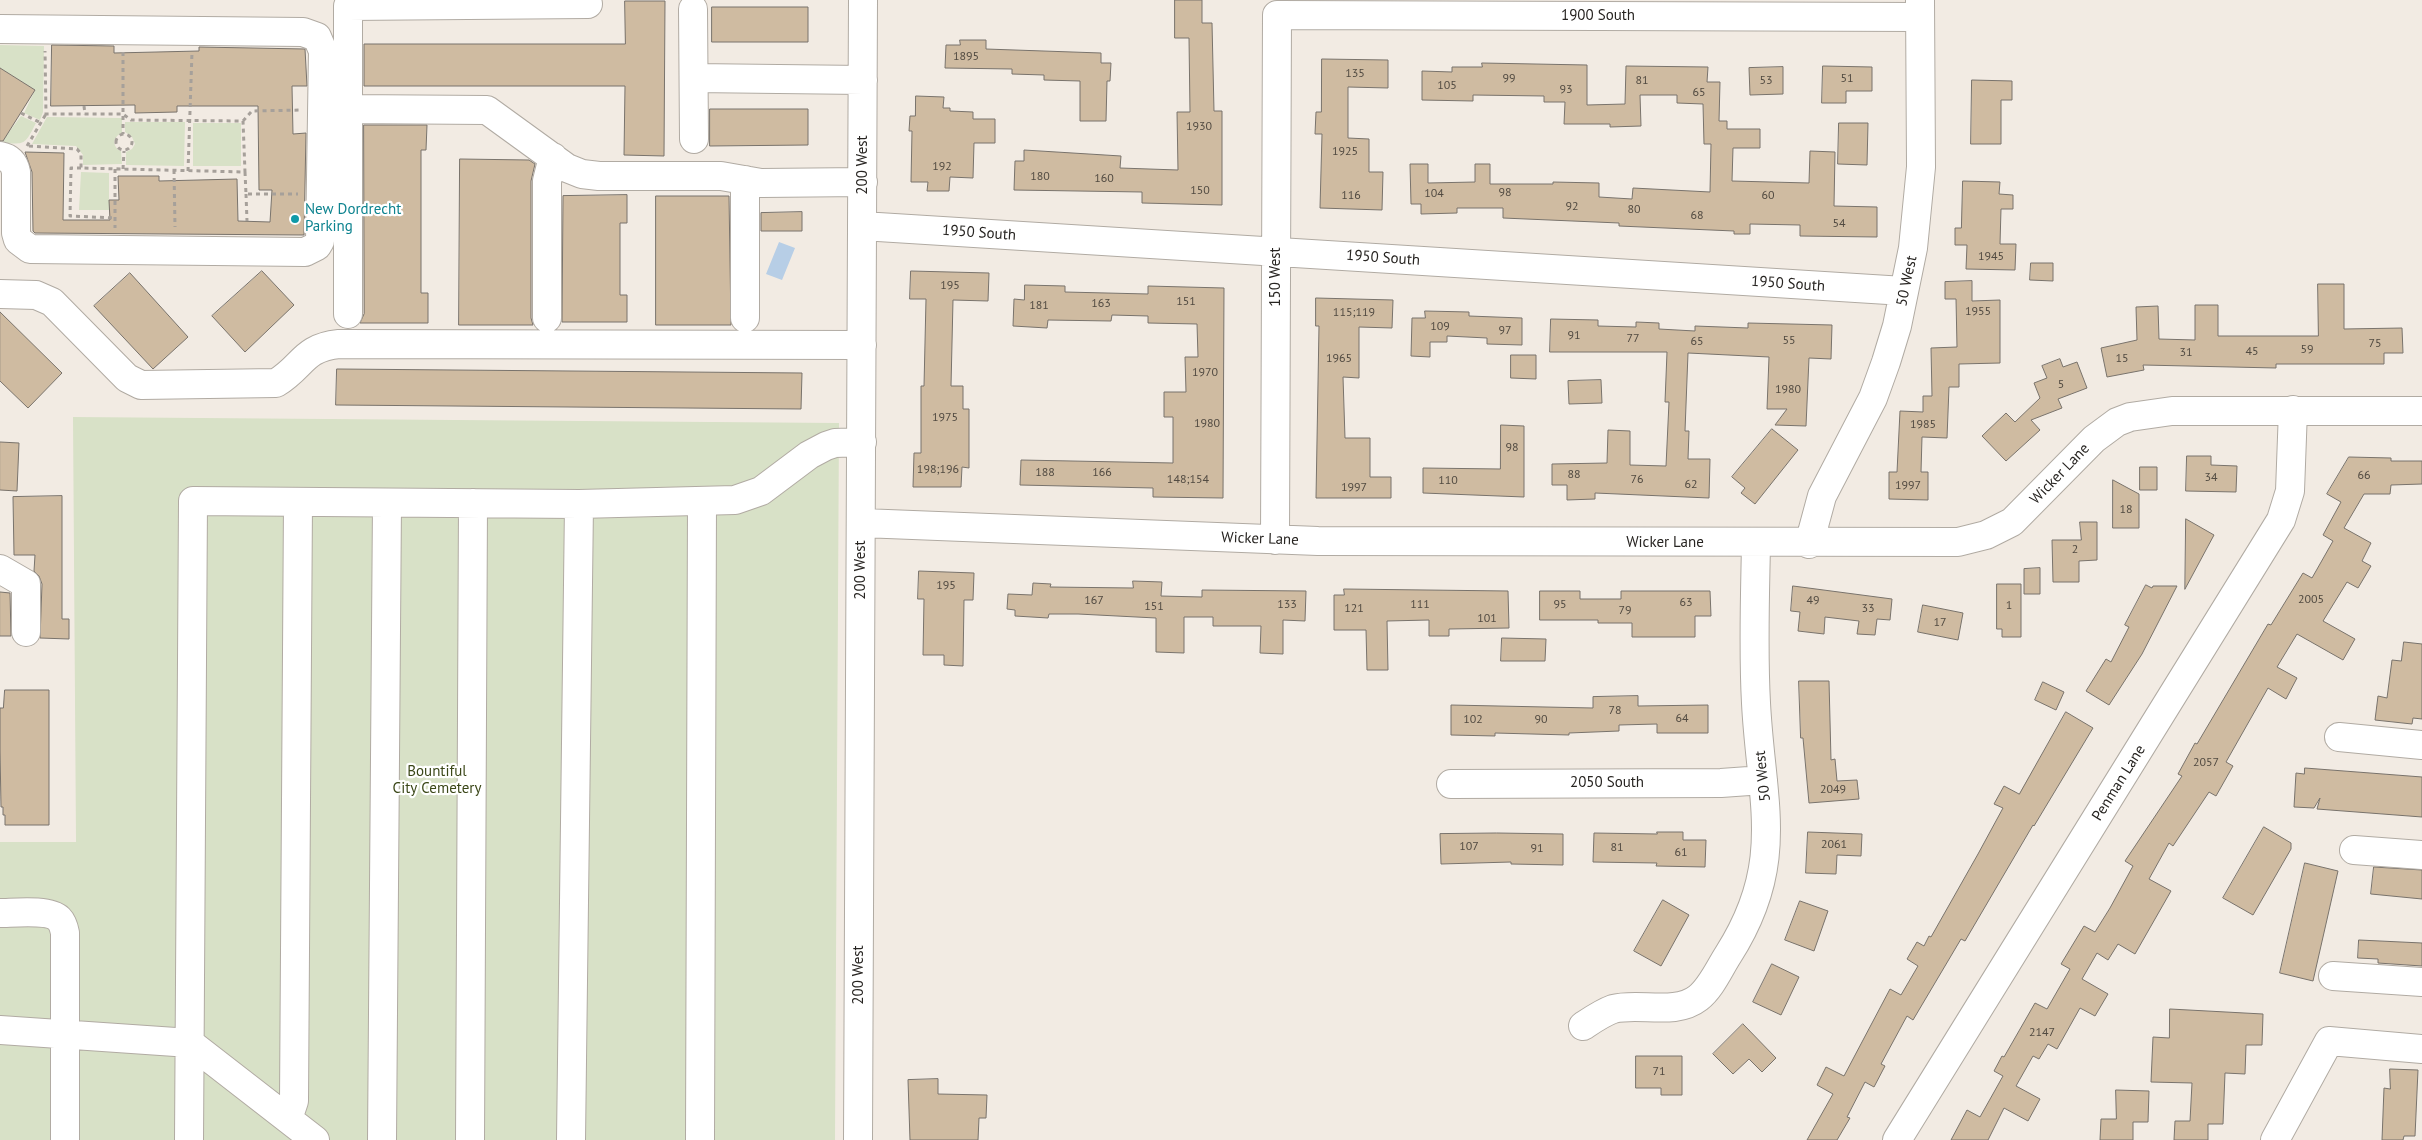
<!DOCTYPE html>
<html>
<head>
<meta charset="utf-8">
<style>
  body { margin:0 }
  canvas { display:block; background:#f2ebe3 }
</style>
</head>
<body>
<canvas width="2422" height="1140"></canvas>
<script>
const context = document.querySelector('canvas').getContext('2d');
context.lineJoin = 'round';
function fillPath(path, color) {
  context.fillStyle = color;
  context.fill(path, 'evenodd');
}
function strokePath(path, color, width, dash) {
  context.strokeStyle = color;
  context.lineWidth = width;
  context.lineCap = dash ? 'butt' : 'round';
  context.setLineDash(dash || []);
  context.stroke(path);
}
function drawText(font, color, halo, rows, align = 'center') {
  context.font = font + ' "PT Sans",sans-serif';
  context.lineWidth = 4.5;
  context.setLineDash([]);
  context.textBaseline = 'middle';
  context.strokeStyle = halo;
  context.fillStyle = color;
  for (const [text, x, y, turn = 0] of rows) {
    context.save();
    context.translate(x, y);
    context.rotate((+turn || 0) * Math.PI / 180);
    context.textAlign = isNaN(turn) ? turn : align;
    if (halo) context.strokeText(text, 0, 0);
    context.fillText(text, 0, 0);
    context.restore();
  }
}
const green = new Path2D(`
  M0 45 44 46 43 112 40 120 24 113 35 90 0 68Z
  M21 116 36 123C24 146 26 144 0 143V138L3 140Z
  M47 117 122 118V133C112 137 112 147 121 151L122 164 83 165V155L76 146 32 144Z
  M125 122H185L184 166 126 165V152L132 149 135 144 132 137 125 132Z
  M193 123H241V166H193Z
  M81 172 109 173V210H79Z
  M73 417 839 423 835 1140H0V842H76Z`);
const water = new Path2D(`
  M779 242 795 248 782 280 766 274Z`);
const building = new Path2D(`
  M1175 0H1202V23H1212L1214 111H1222V205L1142 203V192L1014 190 1015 161H1024V150L1121 156 1120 168 1178 170 1177 112H1190L1189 38H1175Z
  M625 1H665L664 156 624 155 625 86H364V44H625Z
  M712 7H808V42H712Z
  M960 40H986V49L1101 53V63H1111L1110 81H1107L1106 121H1080V81L1044 80V75L1012 74V69L945 68 946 45H960Z
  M52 45 114 46V53L199 51V47L305 49 307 86H292L293 134 306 133 304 235 35 233 33 231 32 172 25 152 64 153 63 220H110L109 200H119L118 176H159V181L237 179 238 221 270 222 272 190H259L258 106H177V112L135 113V105L51 106Z
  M1322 59 1388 60V88L1348 87V138L1369 139V172H1383L1382 210 1320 208 1322 134H1315L1316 112H1321Z
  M1482 63 1587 65V105L1625 104 1626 66 1708 67 1707 82H1720L1719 121H1727V129H1760V148H1733L1732 181 1809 183 1810 151 1835 152 1834 206 1877 207V237L1800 236V225L1750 224V234H1734V231L1619 226V223L1503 218V208H1457V213L1421 214V204H1411L1410 164H1428V183L1475 182V164H1490V184H1553V182L1599 183V197L1632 199 1633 188 1710 192 1711 144H1704L1703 104 1677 103V95H1640L1641 126 1610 127V124H1564L1565 102H1544V96L1473 95V101L1422 100V71L1452 72V67H1482Z
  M1823 66 1872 67V91H1846V103H1822Z
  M1783 67V94L1750 95 1749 68Z
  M0 68 35 90 3 141H0Z
  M1972 80 2012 81V100H2001V144H1971Z
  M916 96 944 97 943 108H950V111L973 112V119H995V143H974L973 178 950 177 949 191H927L928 182H911L912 131H909L910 116H915Z
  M710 109H808V145L710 146Z
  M1839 123H1868L1867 165 1838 164Z
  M364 125H427L426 150H421V293H428V323H360L364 314Z
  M460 159 529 160 535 164 531 181V318L533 325H459Z
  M1963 181 2000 182 1999 194 2013 195V209H2001L2000 244H2016L2015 270 1966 269 1967 245H1955V228H1961Z
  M627 195V223H620V295H627V322H562L563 196Z
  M656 196H729L731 325H656Z
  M802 212V231H761V213Z
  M2031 263H2053V281L2030 280Z
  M262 271 294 305 245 352 212 316Z
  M911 271 989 273 988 301 953 300 951 386H963V409H969V468L962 467 961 487H913L914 453H921V386H924L926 299H910Z
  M130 273 188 337 153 369 94 306Z
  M1972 281V301L2000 300V363L1959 364V387H1949L1947 438 1922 437 1921 472H1928V500L1889 499V472H1897L1900 411 1923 412V396H1932L1931 348 1957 347 1956 299H1945V282Z
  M2318 284H2344V329L2402 328 2403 353H2384V364H2276V368L2143 365 2144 370 2107 377 2101 348 2137 340 2136 307 2158 306 2159 339 2195 340V305H2218V336H2318Z
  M1025 285 1065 286V292L1148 294V286L1224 288 1223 498 1153 497V488L1020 485 1021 460 1173 463V417H1164V392H1186L1185 357H1198L1197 324 1148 323V316L1112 315 1111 321 1048 320 1047 328 1013 326 1014 299 1024 300Z
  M1316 298 1393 300 1392 328 1359 327V378L1343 377 1345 438H1370V477H1391V498H1316L1319 326H1316Z
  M1425 311 1469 312V316L1522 318V345L1487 344V338L1447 336V342H1430V357L1411 356 1412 318H1425Z
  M0 312 62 373 28 408 0 381Z
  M1551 319 1598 320V326L1636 327V322L1659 323V329L1695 331V326L1748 328V323L1832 325 1831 359 1809 358 1806 426 1775 425 1787 409H1767L1769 357 1688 353 1685 431H1689L1688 459H1710L1709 498 1595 493V499L1567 500V485H1552V464L1607 463 1608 430 1630 431V465L1666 466 1669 402H1665L1667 352H1550Z
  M1511 355H1536V379L1511 378Z
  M2060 359 2063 367 2077 362 2087 388 2058 399 2062 408 2031 420 2040 430 2006 461 1982 436 2006 413 2015 422 2040 398 2034 383 2047 378 2042 366Z
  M337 369 802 373 801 409 336 405Z
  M1601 380 1602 403 1569 404 1568 381Z
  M1501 425 1524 426V497L1423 493V468L1500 469Z
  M1772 429 1798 450 1755 504 1741 493 1745 488 1732 477Z
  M0 442 19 443 17 491 0 490Z
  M2187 456H2211V465L2237 466 2236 492 2186 491Z
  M2349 457 2391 458V461H2422V484L2391 485 2390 494H2364L2344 528 2371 543 2362 561 2371 566 2358 588 2347 582 2323 621 2355 639 2343 660 2297 634 2277 667 2297 678 2286 699 2268 688 2226 762 2233 766 2216 796 2209 792 2173 846 2169 843 2149 879 2171 891 2135 954 2118 944 2108 960 2097 953 2082 979 2108 994 2095 1016 2080 1008 2057 1049 2048 1044 2039 1059 2033 1056 2016 1086 2040 1099 2028 1121 2004 1108 1988 1140H1951L1967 1110 1980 1117 2003 1076 1994 1071 2002 1056 2004 1057 2035 1003 2047 1009 2070 969 2061 964 2084 926 2095 932 2110 908 2133 866 2125 861 2182 776 2178 774 2195 743 2197 744 2268 624 2271 625 2303 573 2312 578 2333 541 2323 535 2341 502 2327 494Z
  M2140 467H2157V490H2140Z
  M2113 480 2139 494V528H2113Z
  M62 496V619H69V639L40 638 42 584 39 576 34 571 35 555H14L13 497Z
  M2186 519 2214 535 2185 589Z
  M2080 522H2097V560L2079 561V582H2053L2052 540H2081Z
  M2040 568V594H2024V569Z
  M919 571 974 573 973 600H964L963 666 944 665V655H923L924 599H918Z
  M1133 581 1162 582 1161 596 1202 597V590L1306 591 1305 621 1283 620V654L1260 653 1261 626H1213V617H1184V653L1156 652V618L1078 614H1049L1048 618 1015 616V610L1007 609 1008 594 1032 595 1033 583 1051 584 1050 587 1133 588Z
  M1997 584H2021V637H2002V629H1997Z
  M2146 585 2152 588 2153 586H2177L2142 654 2109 705 2086 691 2106 659 2111 662 2129 627 2125 625Z
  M1793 586 1892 599 1890 620 1877 619 1875 635 1857 634 1859 621 1825 617 1824 634 1798 631 1800 612 1791 611Z
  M1344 589 1508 591 1509 628 1449 629V636H1429V620L1387 621 1388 670H1367L1366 630H1334V595H1344Z
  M1540 591H1580V599H1621V591H1710L1711 616H1695V637H1632V623H1598V620H1540Z
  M0 592 10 593 11 636H0Z
  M1923 605 1963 613 1958 640 1918 632Z
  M1502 638 1546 639 1545 661H1501Z
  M2404 642 2422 644V719L2413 718 2412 724 2375 720 2378 696 2387 698 2392 660 2401 661Z
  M1799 681H1829L1831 760 1835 759 1837 781 1857 780 1859 799 1809 803 1803 738H1801Z
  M2043 682 2064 692 2056 710 2035 700Z
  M5 690H49V825H5V815H3V807H1L0 750V708H3Z
  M1638 696V706L1708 705V733H1657V724L1619 725V731L1569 733V735L1495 733V736L1451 735V705L1593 708V697Z
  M2066 712 2093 728 2034 826 2033 825 1965 941 1961 939 1913 1020 1907 1016 1881 1064 1885 1066 1874 1087 1865 1082 1847 1117 1850 1118 1837 1140H1807L1833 1094 1817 1085 1826 1067 1844 1076 1890 989 1901 995 1918 966 1907 959 1917 942 1924 946 1929 936 1931 937 1978 854 2003 808 1994 804 2004 786 2019 794Z
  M2305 768 2422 777V817L2317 809 2320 798 2314 808 2294 807 2296 773 2304 774Z
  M2264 827 2291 843V849L2253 915 2223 898Z
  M1657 832H1683V840H1706L1705 867 1656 866 1657 863 1593 862 1594 833 1657 834Z
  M1808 832 1862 834 1861 856 1837 855 1836 874 1806 873Z
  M1497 833 1563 834V865L1511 864V862L1441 864 1440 834Z
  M2305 863 2338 871 2313 981 2280 973Z
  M2374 867 2422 870V899L2371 894Z
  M1663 900 1689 915 1661 966 1634 951Z
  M1800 901 1828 911 1814 951 1785 940Z
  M2359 940 2422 943V966L2378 963V959L2358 958Z
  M1772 964 1799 977 1781 1015 1753 1002Z
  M2170 1009 2263 1014 2262 1045H2246L2245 1074 2225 1073 2223 1124H2208V1140H2174L2175 1121H2190L2192 1083 2151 1082 2153 1037 2169 1038Z
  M1743 1024 1776 1058 1762 1072 1749 1059 1733 1074 1713 1054Z
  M1636 1056H1682V1095H1661V1088H1636Z
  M2390 1069 2418 1070 2415 1136H2404L2403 1140H2382L2384 1088 2390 1089Z
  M938 1079V1094L987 1095 986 1118H979L978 1140H910L908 1080Z
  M2116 1090 2149 1091 2148 1122H2133V1140H2100L2101 1119H2116Z`);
const path = new Path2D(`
  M123 52V134
  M84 106 85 114
  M21 113 41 123
  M243 121 252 111 301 110
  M116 142a8 8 0 1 1 16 0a8 8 0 1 1-16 0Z
  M27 146 46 114
  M29 146 77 149 81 154V168L245 172 243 121 131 120 123 114H46L45 51
  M81 168H71L70 216 115 218
  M115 169V228
  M123 169 124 151
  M174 170 175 227
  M188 171 192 52
  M245 172 246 194H298
  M246 194 247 221`);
const minor = new Path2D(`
  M693 9 694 139
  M0 29 303 32 317 37 323 51 320 241 317 246 305 252 30 249 18 240 16 233V172C14 162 10 158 0 156
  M694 78 863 80
  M348 109 487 110 567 168 582 174 599 176H721L761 183 863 182
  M745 180V318
  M862 226 1904 291
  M0 294 36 295 52 302 127 378 141 385 276 383C304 366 302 348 339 344L862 345
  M348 314V6L588 4
  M547 318V181L553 157
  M862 523 1318 541 1958 542 1986 535 2012 522 2094 439 2117 422 2130 417 2172 411H2422
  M1275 540 1277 15 1920 17
  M1809 544 1822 496 1873 398 1886 362 1897 326 1913 248 1921 167 1920 0
  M0 569 26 584V632
  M2339 737 2422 745
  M1451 784 1721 783 1763 780
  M2354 850 2422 855
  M0 913C13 913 49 909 59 919 63 923 64 928 65 933V1140
  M2333 976 2422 982
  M1583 1026C1592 1020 1602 1013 1613 1009 1639 1002 1675 1016 1698 998 1711 988 1719 969 1728 955 1787 863 1761 802 1756 703 1753 650 1755 597 1756 544
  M0 1030 190 1043 315 1140
  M288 1119 294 1101 298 502
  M189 1140 193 501 579 504 735 500 761 491 809 455 826 446 835 443 862 442
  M382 1140 387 503
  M470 1140 473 503
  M571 1140 579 504
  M700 1140 702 502
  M858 1140 863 0
  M1897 1140 2281 520 2290 491 2293 410
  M2275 1140 2329 1041 2422 1049`);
const markers = [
  [295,219,5,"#0f9aa8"]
];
const numberNames = [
  ["1895",966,57],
  ["135",1355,74],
  ["99",1509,79],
  ["51",1847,79],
  ["81",1642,81],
  ["53",1766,81],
  ["105",1447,86],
  ["93",1566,90],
  ["65",1699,93],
  ["1930",1199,127],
  ["1925",1345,152],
  ["192",942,167],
  ["180",1040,177],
  ["160",1104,179],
  ["150",1200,191],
  ["98",1505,193],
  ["104",1434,194],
  ["116",1351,196],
  ["60",1768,196],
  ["92",1572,207],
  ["80",1634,210],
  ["68",1697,216],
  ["54",1839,224],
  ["1945",1991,257],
  ["195",950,286],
  ["151",1186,302],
  ["163",1101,304],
  ["181",1039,306],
  ["1955",1978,312],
  ["115;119",1354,313],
  ["109",1440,327],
  ["97",1505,331],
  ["91",1574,336],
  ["77",1633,339],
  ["55",1789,341],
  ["65",1697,342],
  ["75",2375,344],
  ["59",2307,350],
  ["45",2252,352],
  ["31",2186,353],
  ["1965",1339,359],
  ["15",2122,359],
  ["1970",1205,373],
  ["5",2061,385],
  ["1980",1788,390],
  ["1975",945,418],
  ["1980",1207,424],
  ["1985",1923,425],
  ["98",1512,448],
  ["198;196",938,470],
  ["188",1045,473],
  ["166",1102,473],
  ["88",1574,475],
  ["66",2364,476],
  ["34",2211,478],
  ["148;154",1188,480],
  ["76",1637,480],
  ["110",1448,481],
  ["62",1691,485],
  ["1997",1908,486],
  ["1997",1354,488],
  ["18",2126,510],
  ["2",2075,550],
  ["195",946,586],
  ["2005",2311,600],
  ["167",1094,601],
  ["49",1813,601],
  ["63",1686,603],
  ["133",1287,605],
  ["111",1420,605],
  ["95",1560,605],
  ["1",2009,606],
  ["151",1154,607],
  ["121",1354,609],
  ["33",1868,609],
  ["79",1625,611],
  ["101",1487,619],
  ["17",1940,623],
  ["78",1615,711],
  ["64",1682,719],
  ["102",1473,720],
  ["90",1541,720],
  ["2057",2206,763],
  ["2049",1833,790],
  ["2061",1834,845],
  ["107",1469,847],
  ["81",1617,848],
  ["91",1537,849],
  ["61",1681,853],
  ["2147",2042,1033],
  ["71",1659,1072]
];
const streetNames = [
  ["1900 South",1598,16],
  ["200 West",863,165,-90],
  ["1950 South",979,233,4],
  ["1950 South",1383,258,4],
  ["150 West",1276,277,-90],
  ["50 West",1907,281,-78],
  ["1950 South",1788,284,4],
  ["Wicker Lane",2060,474,-46],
  ["Wicker Lane",1260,539,2],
  ["Wicker Lane",1665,543],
  ["200 West",861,570,-90],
  ["50 West",1763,776,-96],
  ["2050 South",1607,783],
  ["Penman Lane",2119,783,-58],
  ["200 West",859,975,-90]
];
const cultureNames = [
  ["New Dordrecht",305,210],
  ["Parking",305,227]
];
const parkNames = [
  ["Bountiful",437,772],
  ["City Cemetery",437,789]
];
fillPath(green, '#d8e1c7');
fillPath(water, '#b7cee6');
fillPath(building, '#cfbba1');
strokePath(building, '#79736c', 1);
strokePath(minor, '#b1aba3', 30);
strokePath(path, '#a6a09a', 3, [4, 4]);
strokePath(minor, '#fff', 28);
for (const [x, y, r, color] of markers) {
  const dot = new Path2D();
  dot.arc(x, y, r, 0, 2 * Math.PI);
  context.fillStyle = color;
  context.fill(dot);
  strokePath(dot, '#fff', 2);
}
drawText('12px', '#514a41', null, numberNames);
drawText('15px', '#272421', '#fff', streetNames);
drawText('15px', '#0d838f', '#fff', cultureNames, 'left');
drawText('15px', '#3b4718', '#fff', parkNames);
</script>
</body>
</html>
